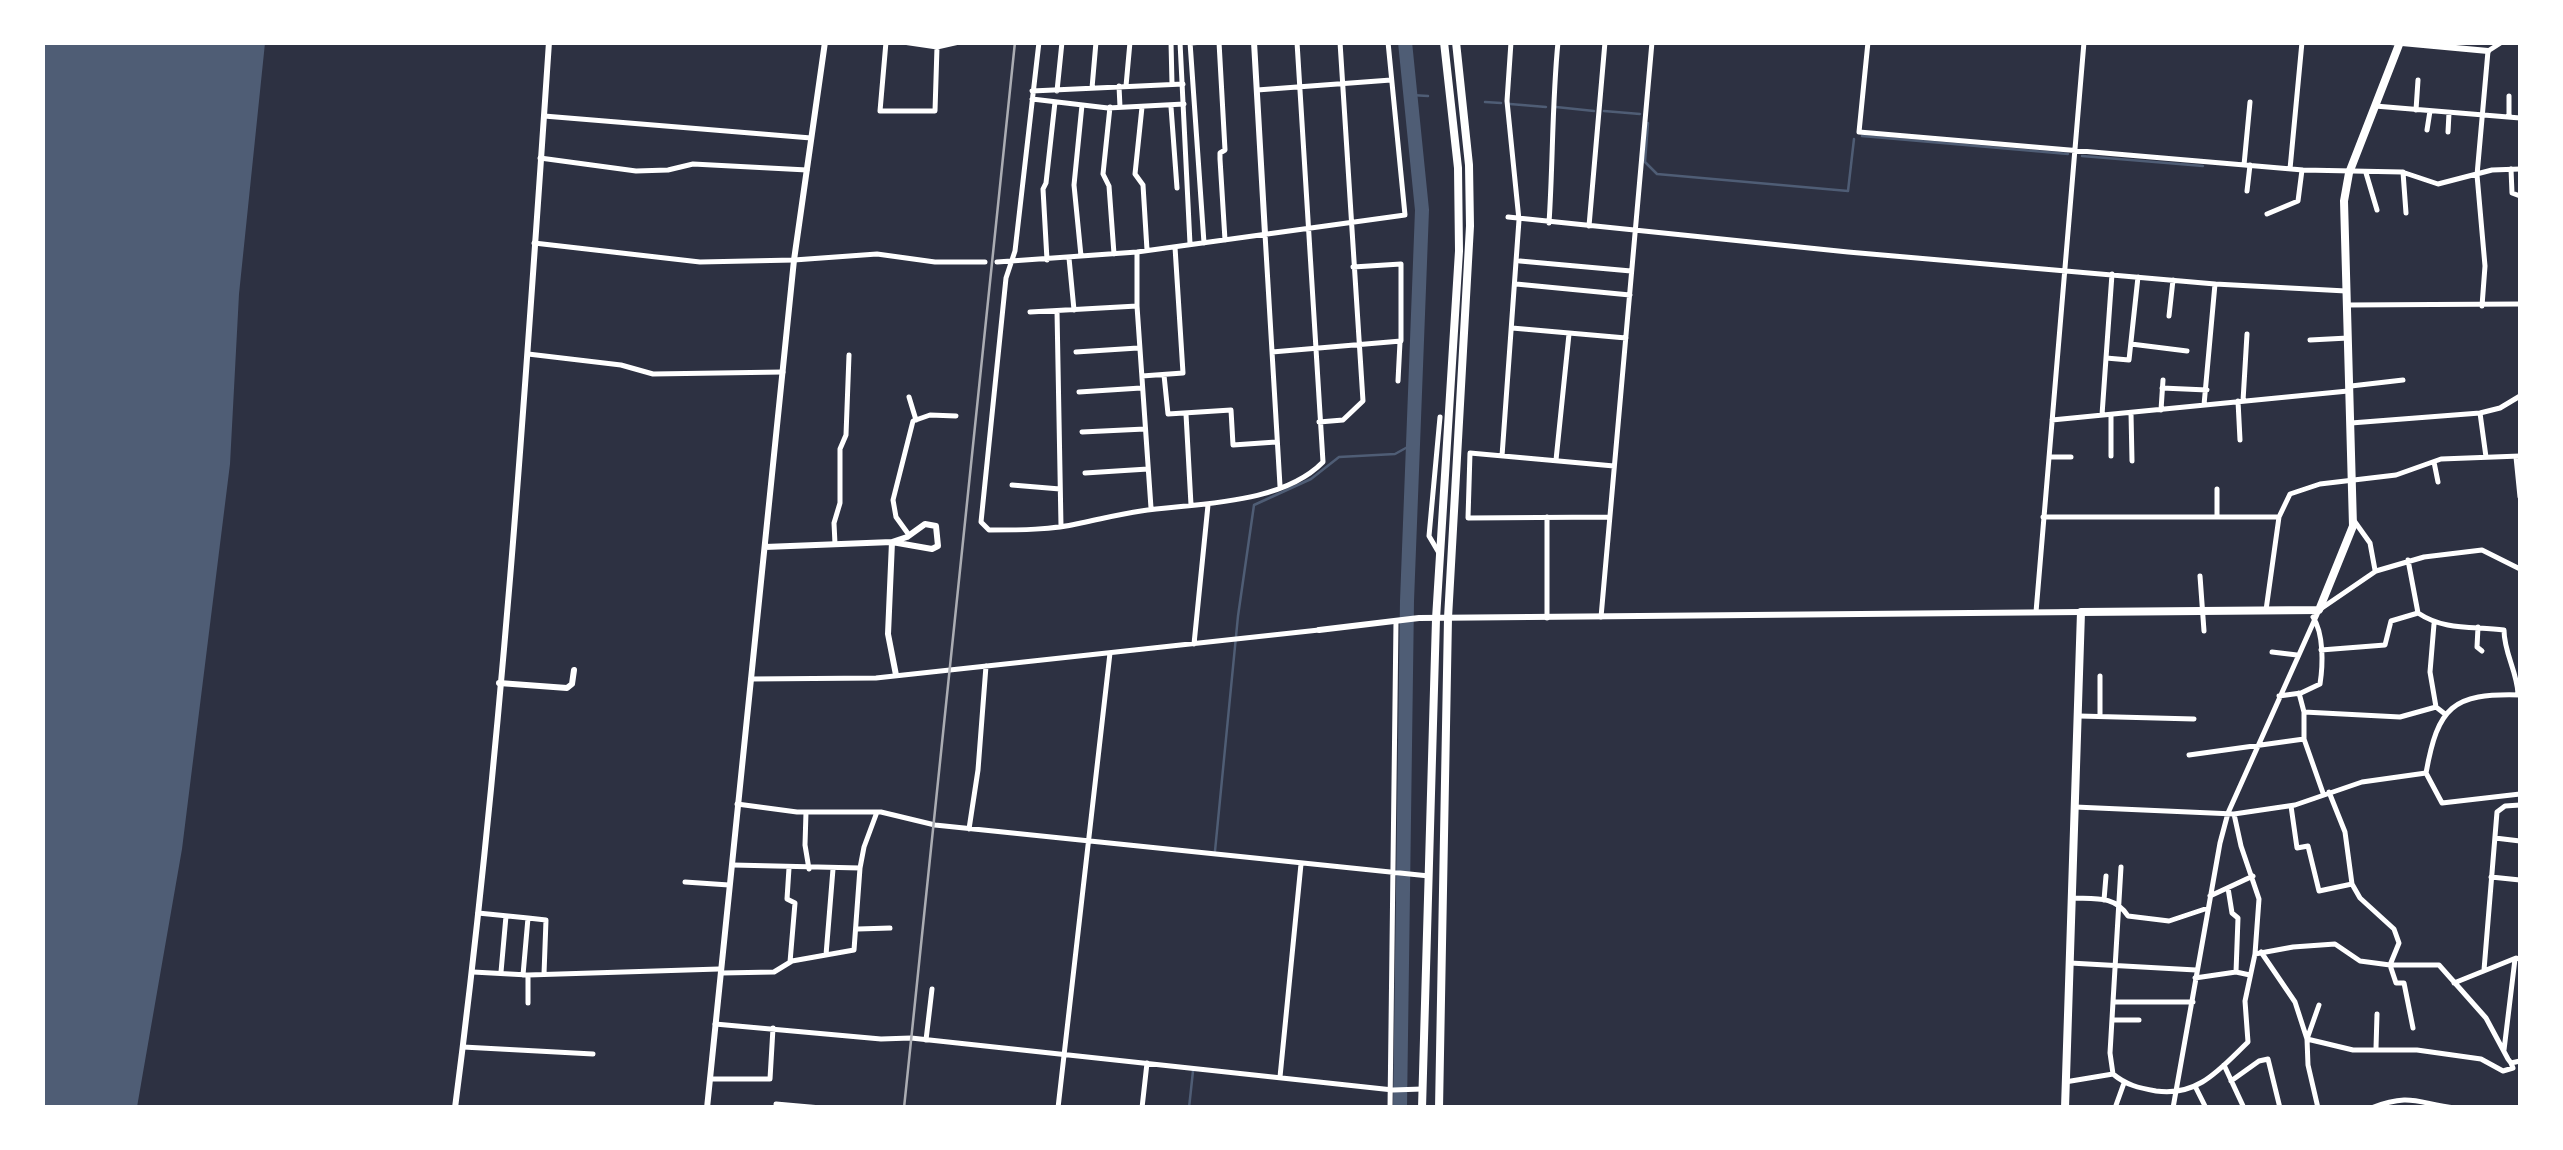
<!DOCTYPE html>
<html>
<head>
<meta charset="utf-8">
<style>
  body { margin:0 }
  #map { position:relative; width:2563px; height:1150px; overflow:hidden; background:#2d3142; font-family:"Archivo Narrow",sans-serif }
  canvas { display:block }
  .frame { position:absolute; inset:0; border:45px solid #fff; pointer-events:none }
</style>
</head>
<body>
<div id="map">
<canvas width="2563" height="1150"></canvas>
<div class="frame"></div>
</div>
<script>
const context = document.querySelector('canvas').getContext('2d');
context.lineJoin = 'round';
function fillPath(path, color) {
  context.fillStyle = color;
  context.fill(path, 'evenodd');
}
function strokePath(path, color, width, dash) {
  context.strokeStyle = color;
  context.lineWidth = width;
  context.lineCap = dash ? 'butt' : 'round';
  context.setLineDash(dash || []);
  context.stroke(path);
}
const water = new Path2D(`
  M42 43H265L239 294 230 464 182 849 137 1107H43Z`);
const stream = new Path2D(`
  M1411 95 1428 96
  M1485 102 1501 103
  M1510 104 1546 107
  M1556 107 1594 111
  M1604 111 1640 114
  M1648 123 1645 162 1657 174 1848 191 1854 139
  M1862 136 2068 154
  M2082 156 2203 166
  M1215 851 1238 616 1254 505 1311 479 1339 457 1395 454 1413 444
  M1189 1108 1193 1071`);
const river = new Path2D(`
  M1400 1108 1407 601 1422 210 1405 42`);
const minor = new Path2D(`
  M886 42 880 111H935L937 47
  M903 42 937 47 959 42
  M1039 42 1015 251 1006 278 981 522 989 530C1019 530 1052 530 1081 523 1101 519 1120 514 1141 511 1196 503 1281 505 1323 462L1297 42
  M1171 42 1172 84
  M1180 42 1190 244
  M1190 42 1204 243
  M1219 42 1225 150 1220 153V159L1225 240
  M1868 42 1859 132 2303 170 2402 172 2438 184 2492 170 2520 169
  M1190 43 1204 42
  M1119 86 1120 107
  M1126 86 1130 42
  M1092 88 1096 42
  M1257 90 1391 80
  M1032 91 1183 84
  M1057 91 1062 42
  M1032 99 1108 108 1184 104
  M2375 106 2520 118
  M1110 107 1103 174 1109 186 1114 254
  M1142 107 1135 174 1143 185 1147 250
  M1171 107 1177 188
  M2416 110 2418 80
  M544 116 811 138
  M2509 117V96
  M2427 130 2430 111
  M2448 132 2449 113
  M540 158 636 171 668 170 693 164 807 170
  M2244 165 2250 102
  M2290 169 2302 42
  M2511 169 2512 193 2520 196
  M2403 172 2406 213
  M2366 173 2377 210
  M2247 191 2250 165
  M2267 214 2298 201 2302 170
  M1508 217 1848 252 2215 284 2346 291
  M1549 223C1553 163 1552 103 1558 42
  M1589 226 1605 42
  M1265 234 1280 486
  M534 243 700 262 794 260 877 254 935 262H985
  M1137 252V306L1151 508
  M1081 256 1074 185 1082 105
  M1069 258 1074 310
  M1047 260 1043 189 1046 183 1055 102
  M1520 261 1631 271
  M997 262 1137 252 1405 215 1388 42
  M2112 274 2106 358 2129 360 2138 277
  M1516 284 1630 295
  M2347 305 2520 304
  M2482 306 2485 266 2477 175 2488 51 2502 42
  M1057 311 1061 526
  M1030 312 1137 306
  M2169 316 2173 280
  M1512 328 1626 338
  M2310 340 2348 338
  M2131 344 2187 351
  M1076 352 1138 348
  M1272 352 1401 341V264L1353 267
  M528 354 621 365 653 374 783 372
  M1164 375 1168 414 1231 410 1233 445 1276 442
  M1142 376 1183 373 1175 247
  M1398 381 1400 342
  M2351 386 2403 380
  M2162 388 2207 390
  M1079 392 1141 388
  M909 397 916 420
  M2238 401 2240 440
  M2243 401 2247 334
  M2204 405 2215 284
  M2161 410 2163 380
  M2131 413 2132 461
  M2480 413 2486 457
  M1186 414 1191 505
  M2102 415 2106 358
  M2111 415V456
  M2052 420 2348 391
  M1319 422 1343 420 1363 401 1340 42
  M2351 423 2480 413 2500 408 2520 396
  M1082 432 1145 429
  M1502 456 1519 220 1507 101 1511 42
  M2049 457H2071
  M2516 457 2520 497
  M1556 460 1569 334
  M2434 462 2438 482
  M1085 473 1148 469
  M1012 485 1060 489
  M2217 489V516
  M1547 517V618
  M1608 517 1468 518 1470 453 1614 466
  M2043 517H2279L2266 610
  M2279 517 2290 494 2320 484 2396 475 2441 459 2520 456
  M2355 522 2370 543 2375 570
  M909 535 896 517 893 500 913 421 930 415 956 416
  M835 544 834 523 840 503V449L846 435 849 355
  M1439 553 1429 536 1440 417
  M2408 560 2418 613C2445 631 2473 626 2504 630 2504 653 2517 671 2518 694
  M2200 576 2204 631
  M2036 612 2084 42
  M1601 617 1652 42
  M2434 624 2430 672 2436 707
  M2478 627 2477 647 2482 651
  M1194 644 1208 505
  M2321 650 2385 645 2391 621 2418 613
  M2272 652 2297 655
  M2100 676V716
  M751 679 876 678 1319 630
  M2299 693 2304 712
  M2279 696 2301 693 2320 684C2323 665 2324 634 2313 617
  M2079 716 2194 719
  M2304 739 2323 793
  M2189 755 2304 739V712L2400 717 2436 707 2445 714
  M2426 773 2442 803 2520 794
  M2329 792 2345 832 2352 884 2360 898 2394 929 2399 943 2390 965 2396 983H2404L2413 1028
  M737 804 797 812H881L935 825 1429 876
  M2291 806 2297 848 2308 846 2319 891 2352 884
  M2075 807 2234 814 2295 805 2362 782 2426 773C2438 707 2452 693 2520 695
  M806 812 805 845 809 869
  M969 829 978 770 986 666
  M2495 838 2520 841
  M733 865 860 868 864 847 877 812
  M2121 867 2113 1002H2193
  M789 868 787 899 795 903 790 962
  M2491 877 2520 880
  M685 882 729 885
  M2228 888 2232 913 2238 918 2236 972 2250 975
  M2210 896 2253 876
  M2072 898C2094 899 2115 895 2128 916L2169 921 2208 908
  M2104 900 2106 876
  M478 913 528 918 523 975
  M528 918 546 920 544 974
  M858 929 890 928
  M2261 952 2295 1002 2307 1039
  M2255 954 2293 947 2335 944 2360 961 2390 965H2439L2486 1018 2508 1059 2511 1063 2520 1061
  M826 955 833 869
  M2070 963 2196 970
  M2484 970 2497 812 2505 806 2520 805
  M473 972 528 975 719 969
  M501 972 506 916
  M722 973 774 972 792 961 854 950 860 868
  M2195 978 2236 972
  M2454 983 2516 958
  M2113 1002 2110 1053 2113 1074
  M528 1003V975
  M2112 1020H2139
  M715 1024 881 1039 911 1038 1393 1090 1422 1089
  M2307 1039 2319 1005
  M926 1040 932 989
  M463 1047 593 1054
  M2376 1048 2377 1014
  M2504 1050 2515 959 2520 958
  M2224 1065 2244 1108
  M1280 1077 1301 864
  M710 1079H770L773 1028
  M2231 1081 2259 1061 2268 1059 2280 1108
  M2065 1082 2113 1074C2126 1085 2139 1088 2156 1091 2198 1097 2220 1069 2248 1042L2245 1001 2255 954 2259 899 2241 846 2234 814
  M2196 1088 2206 1108
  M776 1104 821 1108
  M1058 1108 1110 653
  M1142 1108 1147 1063
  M1390 1108 1396 621
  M2115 1108 2124 1083
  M2173 1108 2220 843 2228 813 2319 610 2376 571 2424 557 2482 550 2520 569
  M2318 1108 2308 1065 2307 1039 2353 1050H2417L2481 1059 2503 1071 2513 1068 2511 1063
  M2371 1108C2411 1093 2416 1103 2455 1108`);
const tertiary = new Path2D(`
  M1254 42 1265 234
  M2391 42 2488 51
  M892 542 888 634 896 675
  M765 547 892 542 932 549 938 546 936 526 925 524 907 537 892 542
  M1319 630 1419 618 2081 612
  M499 683 567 688 572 684 574 670
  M707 1108 794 260 825 42`);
const secondary = new Path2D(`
  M455 1108C501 754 525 398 549 42`);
const primary = new Path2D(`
  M2065 1108 2081 612 2319 610 2353 526 2344 201 2349 173 2400 42`);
const trunk = new Path2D(`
  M1422 1108 1436 619 1459 251 1458 168 1444 42
  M1439 1108 1448 618 1470 226 1469 165 1456 42`);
const rail = new Path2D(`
  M904 1108 1015 42`);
fillPath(water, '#4f5d75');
strokePath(stream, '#4f5d75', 2.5);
strokePath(river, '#4f5d75', 14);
strokePath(minor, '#fff', 5);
strokePath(tertiary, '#fff', 6);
strokePath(secondary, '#fff', 6);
strokePath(primary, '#fff', 8);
strokePath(trunk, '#fff', 8);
strokePath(rail, '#abadb3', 2.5);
</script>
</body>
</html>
